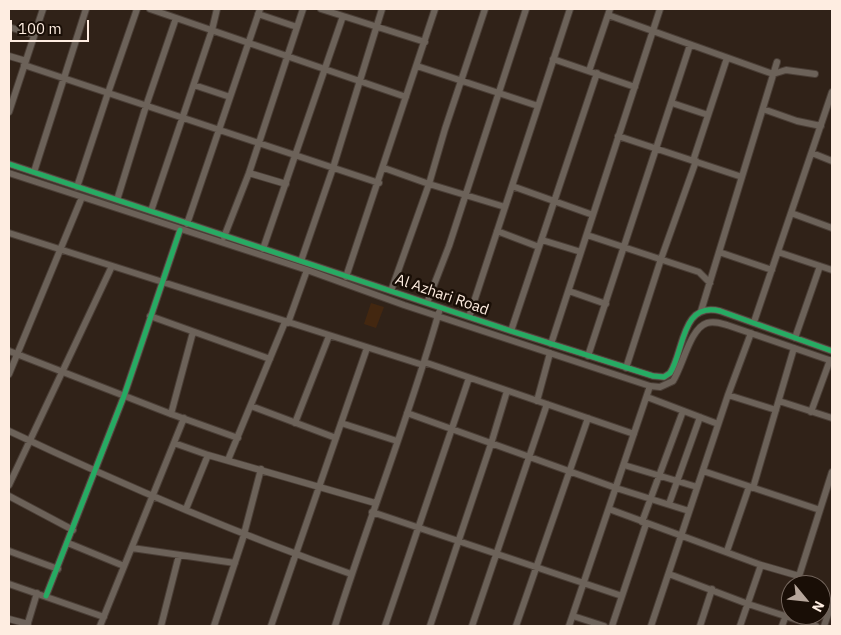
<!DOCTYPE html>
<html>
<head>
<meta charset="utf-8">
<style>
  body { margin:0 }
  #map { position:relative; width:841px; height:635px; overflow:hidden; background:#302218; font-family:"IBM Plex Sans",sans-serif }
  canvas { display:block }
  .frame { position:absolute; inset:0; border:10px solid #feede1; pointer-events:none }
  .north { position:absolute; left:781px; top:575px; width:50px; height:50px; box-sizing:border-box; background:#190e06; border:1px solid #75675e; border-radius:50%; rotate:118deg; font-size:14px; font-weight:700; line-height:20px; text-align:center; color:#feede1 }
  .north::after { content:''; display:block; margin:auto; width:18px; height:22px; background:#b6a69b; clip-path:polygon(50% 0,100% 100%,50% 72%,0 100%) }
  .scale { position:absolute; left:10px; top:20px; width:79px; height:22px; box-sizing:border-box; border:2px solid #feede1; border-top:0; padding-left:6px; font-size:15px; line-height:18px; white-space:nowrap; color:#feede1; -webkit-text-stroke:4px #190e06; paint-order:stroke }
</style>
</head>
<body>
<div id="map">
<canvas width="841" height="635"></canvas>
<div class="frame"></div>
<div class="north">N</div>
<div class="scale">100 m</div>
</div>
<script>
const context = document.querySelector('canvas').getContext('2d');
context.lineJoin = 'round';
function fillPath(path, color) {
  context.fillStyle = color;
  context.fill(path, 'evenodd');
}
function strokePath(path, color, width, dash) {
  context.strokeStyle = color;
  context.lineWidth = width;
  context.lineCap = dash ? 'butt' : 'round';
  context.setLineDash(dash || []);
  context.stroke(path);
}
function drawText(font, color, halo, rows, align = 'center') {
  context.font = font + ' "IBM Plex Sans",sans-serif';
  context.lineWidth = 5;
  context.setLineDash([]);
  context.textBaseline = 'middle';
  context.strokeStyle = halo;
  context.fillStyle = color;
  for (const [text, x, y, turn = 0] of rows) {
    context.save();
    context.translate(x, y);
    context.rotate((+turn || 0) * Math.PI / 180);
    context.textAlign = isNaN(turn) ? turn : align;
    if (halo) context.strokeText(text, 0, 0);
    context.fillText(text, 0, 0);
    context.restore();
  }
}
const built = new Path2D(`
  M371 303 384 307 376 328 364 324Z`);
const minor = new Path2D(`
  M150 9 406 97
  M321 9 425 42
  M258 14 297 27
  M608 15 773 74 786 70 815 74
  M9 27 34 35
  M9 56 26 61
  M553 59 635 87
  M24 65 379 183
  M417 66 538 106
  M589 71 610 9
  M194 85 230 97
  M672 103 708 115
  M763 109 797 121 821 126
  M9 112 43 9
  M618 136 742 177
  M812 153 832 161
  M693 161 727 58
  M9 164 511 331 653 376 664 377 670 373C684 352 681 301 720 311L832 351
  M384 168 429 184 505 207
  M34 172 86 9
  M9 173 307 270 404 305 650 386 660 387 673 381C683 366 690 328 707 323 714 321 720 323 727 325L832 361
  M249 173 286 184
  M512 186 593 215
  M77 187 108 93 137 9
  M117 200 146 106 176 18
  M151 211 212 30 217 9
  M791 213 832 228
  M187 224 260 9
  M497 231 539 247
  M9 233 423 365
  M587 235 699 272 710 283
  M224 237 249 173 303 9
  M542 240 581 252
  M263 249 343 16
  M719 252 772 270
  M778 252 832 270
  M301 261 333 168 382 9
  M346 277 435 9
  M391 291 429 184 445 129 485 9
  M569 291 606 304
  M427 303 449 246 526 9
  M701 311 777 62
  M150 316 270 359
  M469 317 570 9
  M754 322 832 92
  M288 323 307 270
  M511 331 597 73
  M795 338 820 266
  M551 344 660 9
  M9 351 171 414 238 438
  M588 356 690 45
  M424 362 634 434
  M626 368 661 259 696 161
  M9 374 82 197
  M728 395 776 410
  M647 397 718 424
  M537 401 550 353
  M779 401 832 418
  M251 406 336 438
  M811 412 830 360
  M407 413 616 488 689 511
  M171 414 193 332
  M295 423 329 336
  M341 423 397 441
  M9 431C121 484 235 533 351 574
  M174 443 208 455 375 503
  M228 460 285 322
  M624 465 697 487
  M703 471 820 510
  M9 485 112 266
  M753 488 794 348
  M9 496 73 530
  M669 504 700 417
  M186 509 208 455
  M609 509 761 565 799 576 832 472
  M372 512 622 596
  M642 522 683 411
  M68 543 124 566
  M132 548 235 563
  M9 551 58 569
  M727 551 749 487
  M669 574 748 604 816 626
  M9 584 104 617
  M46 596 124 396 180 230
  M573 616 604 626
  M9 619 28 624
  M27 626 37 593
  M100 626 184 418
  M161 626 179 555
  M214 626 243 538 261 469
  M271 626 367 348
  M335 626C368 521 409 418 439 312
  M385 626 469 378
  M430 626 491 444 507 391
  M472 626 547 404
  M516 626 588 418
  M569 626 650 386
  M612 626 646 524
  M651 626 728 395 751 333
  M700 626 712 589
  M740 626 761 565
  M782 626 786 615
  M824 626 832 603`);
const cycleway = new Path2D(`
  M9 164 511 331 653 376 664 377 670 373C684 352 681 301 720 311L832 351
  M46 596 124 396 180 230`);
const streetNames = [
  ["Al Azhari Road",442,295,19]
];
fillPath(built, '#432710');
strokePath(minor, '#4a3e36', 8);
strokePath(minor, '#6c6259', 6);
strokePath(cycleway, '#26ab63', 5);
drawText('15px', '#feede1', '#190e06', streetNames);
</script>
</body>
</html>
